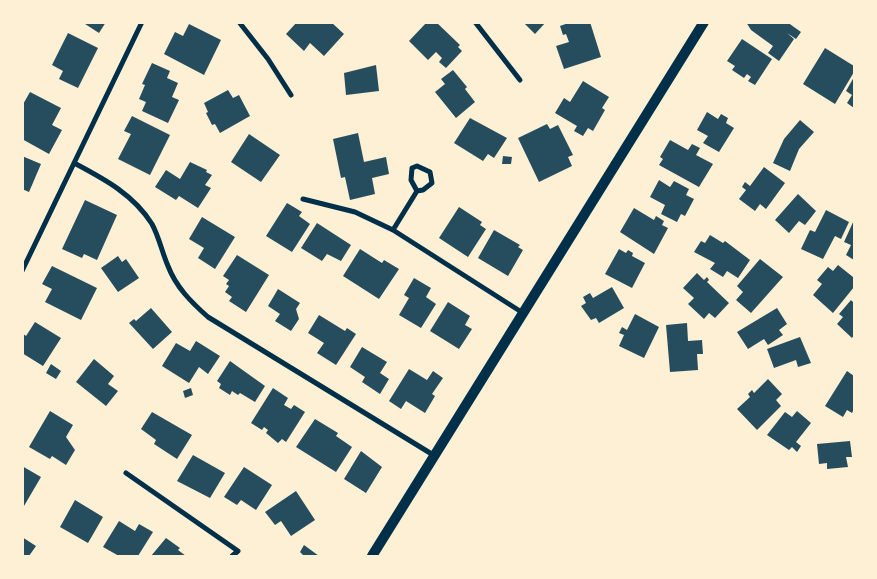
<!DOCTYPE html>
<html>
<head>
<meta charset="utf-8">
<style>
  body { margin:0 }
  #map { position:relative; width:877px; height:579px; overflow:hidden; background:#fdf0d5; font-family:Barlow,sans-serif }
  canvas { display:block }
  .frame { position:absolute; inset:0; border:24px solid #fdf0d5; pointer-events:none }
</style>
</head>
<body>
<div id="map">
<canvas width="877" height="579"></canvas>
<div class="frame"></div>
</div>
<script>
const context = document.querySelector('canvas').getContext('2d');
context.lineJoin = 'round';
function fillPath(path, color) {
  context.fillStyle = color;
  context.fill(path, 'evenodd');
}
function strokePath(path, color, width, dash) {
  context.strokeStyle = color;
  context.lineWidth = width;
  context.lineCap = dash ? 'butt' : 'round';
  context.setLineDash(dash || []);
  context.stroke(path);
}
const building = new Path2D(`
  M82 22H106L99 33Z
  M297 22H331L344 34 324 56 310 43 304 51 286 34Z
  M427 22H436L460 45 458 47 462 51 446 68 439 62 442 58 436 52 428 60 409 41Z
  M523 22H546L535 34Z
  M571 22H590L601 57 564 69 556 46 569 42 566 34 563 35 560 26Z
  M746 22H787L801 32 796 39 787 33 794 39 779 61 768 53 773 46 751 30Z
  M189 24 221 40 204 75 164 54 175 32 183 36Z
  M68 33 98 48 78 88 59 79 63 71 52 65Z
  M742 39 772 59 755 85 748 81 751 77 747 74 744 78 732 70 735 66 727 61Z
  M825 48 854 66V72L835 104 803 84Z
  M152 63 170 71 167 78 178 83 172 97 179 100 168 123 142 111 146 102 139 99 145 85 142 84Z
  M376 65 379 91 346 95 344 73Z
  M453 70 467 87 465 89 475 102 456 118 435 92 445 84 441 79Z
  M854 77V108L847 103 852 95 846 91Z
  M583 81 609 97 602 108 605 110 593 131 588 128 583 136 574 131 577 126 555 113 564 98 570 102Z
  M228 90 233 98 239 95 250 116 220 133 215 124 212 125 206 113 208 112 204 103Z
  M30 92 61 108 52 125 62 130 49 154 22 139V106Z
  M707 112 718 119 721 114 728 118 726 123 734 128 719 152 703 143 708 136 697 130Z
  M132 116 170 135 150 175 118 159 131 134 124 131Z
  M470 118 507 138 494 158 488 154 483 161 454 143Z
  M800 120 814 132 799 149 790 171 773 163 784 139Z
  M547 124 550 129 558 125 573 155 568 157 572 166 539 182 518 138Z
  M358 133 364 162 386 157 389 174 372 178 375 194 350 200 345 177 341 178 333 139Z
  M249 134 280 155 261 182 231 162Z
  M670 140 688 150 692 144 700 148 696 155 713 164 699 187 659 165 663 159 660 157Z
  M22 156 41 164 29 192 22 189Z
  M503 156 512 157 511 164H502Z
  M190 162 207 170 206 172 212 175 205 185 211 188 198 208 179 196 176 200 155 187 166 170 180 179Z
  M764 167 785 183 766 209 760 204 755 211 739 199 746 190 742 187 745 182 750 186Z
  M659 180 670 187 674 181 689 189 686 195 694 199 685 216 681 214 677 222 661 214 665 205 650 197Z
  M798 194 816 211 805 225 799 221 789 233 775 220Z
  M85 200 117 215 97 260 84 254 82 258 62 249Z
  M287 203 302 212 299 216 310 224 292 252 266 236Z
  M459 207 482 222 480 225 486 229 468 257 439 238Z
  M634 208 654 220 656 216 664 221 662 225 668 228 654 254 620 232Z
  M826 210 849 222 841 239 835 236 823 259 801 249 810 230 815 232Z
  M202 217 235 237 215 269 198 258 204 248 189 239Z
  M854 220V260L846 255 851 245 844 242Z
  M317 223 351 245 341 261 327 254 322 261 301 248Z
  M494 230 520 245 518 247 523 250 508 276 478 258Z
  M710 235 723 243 725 241 750 260 738 278 727 271 723 277 710 269 715 263 694 252 701 241 705 243Z
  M360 249 382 263 384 260 399 269 379 299 343 276Z
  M619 249 626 253 628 250 633 253 632 256 645 263 632 288 605 274Z
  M237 255 269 275 246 312 229 301 232 297 225 292 229 286 226 284 229 280 223 276Z
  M118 256 122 262 126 259 139 278 118 292 101 268Z
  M760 259 783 277 751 313 736 300 743 292 737 286Z
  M838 265 853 277 854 275V287L833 313 813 295 822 284 817 280 828 267 833 271Z
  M52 266 97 288 81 320 45 302 52 289 42 284Z
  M697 273 704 280 707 277 709 280 707 282 729 303 715 318 709 313 704 319 688 304 694 298 683 288Z
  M414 278 431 288 426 297 436 304 421 328 399 315 409 298 404 295Z
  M612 287 624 308 599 323 596 318 591 320 581 306 586 303 583 297 590 293 593 298Z
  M278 289 300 303 296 309 299 319 291 331 275 321 280 314 268 306Z
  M851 300 854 303V335L852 338 837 324 843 317 839 314Z
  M448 302 470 316 465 325 472 329 459 349 430 331Z
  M151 308 172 332 153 349 129 323 134 319 136 321Z
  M777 308 787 324 779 330 783 335 768 345 764 339 748 349 737 332Z
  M635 314 659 327 644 358 619 346 624 335 619 333 622 327 627 330Z
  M319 315 345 331 347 328 356 334 336 365 317 353 324 343 308 333Z
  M35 322 61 338 43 366 22 353V333L26 336Z
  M687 323 688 341 702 340 703 354H697L698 370 670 372 666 325Z
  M800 337 811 363 798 367 796 360 774 368 767 349Z
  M196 341 220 356 208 374 199 367 189 383 162 366 176 343 190 351Z
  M362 347 387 362 380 373 389 379 380 394 362 382 365 377 350 367Z
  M94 359 114 376 108 384 118 391 106 406 76 382Z
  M230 361 265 386 255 402 240 393 238 395 232 391 230 395 219 388 221 384 217 381Z
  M51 364 61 371 56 379 46 373Z
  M409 369 427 380 433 371 443 378 432 394 435 396 425 413 406 401 401 409 389 401Z
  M847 371 854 376V409L852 413 847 410 843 417 825 406Z
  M768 379 782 394 776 400 781 406 757 430 737 409 750 397 748 394 752 390 754 393Z
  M191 388 193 395 185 398 183 391Z
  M273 388 288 398 284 405 291 409 294 405 305 412 286 442 282 439 278 443 266 433 268 430 264 427 262 430 251 423Z
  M50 411 73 425 66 437 75 450 66 465 52 456 50 459 29 447Z
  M797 411 811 423 796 442 801 446 797 452 792 447 789 450 767 435 785 412 792 417Z
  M152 412 192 435 177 459 154 444 156 440 141 429Z
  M315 419 338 433 336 436 352 447 336 472 296 447Z
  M850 441 852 457H846L848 467 827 469V463L819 464 817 444Z
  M361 451 382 467 366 493 344 479Z
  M193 455 225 473 210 498 177 481Z
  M22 466 41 477 24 506 22 505Z
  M244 467 272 485 256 510 241 500 237 505 224 497Z
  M296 491 315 520 291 536 281 521 275 525 265 512Z
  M75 500 103 517 88 543 60 527Z
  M119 521 135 531 139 524 153 532 138 556H119L103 547Z
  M22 537 36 546 29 556H22Z
  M166 538 180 548 178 550 186 556H151Z
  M304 545 319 556H304L300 552Z`);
const minor = new Path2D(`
  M239 22 268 59 291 95
  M475 22 520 80
  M74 163C104 179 133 194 152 224 159 237 162 252 168 266 176 287 191 302 208 317L435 456
  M303 199 355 212 393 230 523 313
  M393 230 417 191 423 190 432 183 430 172 417 166 412 168 411 180 417 191
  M22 271 142 22
  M126 473 238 551 232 556`);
const secondary = new Path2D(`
  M372 556 704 22`);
fillPath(building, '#264d5e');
strokePath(minor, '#003049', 5);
strokePath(secondary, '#003049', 10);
</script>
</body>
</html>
